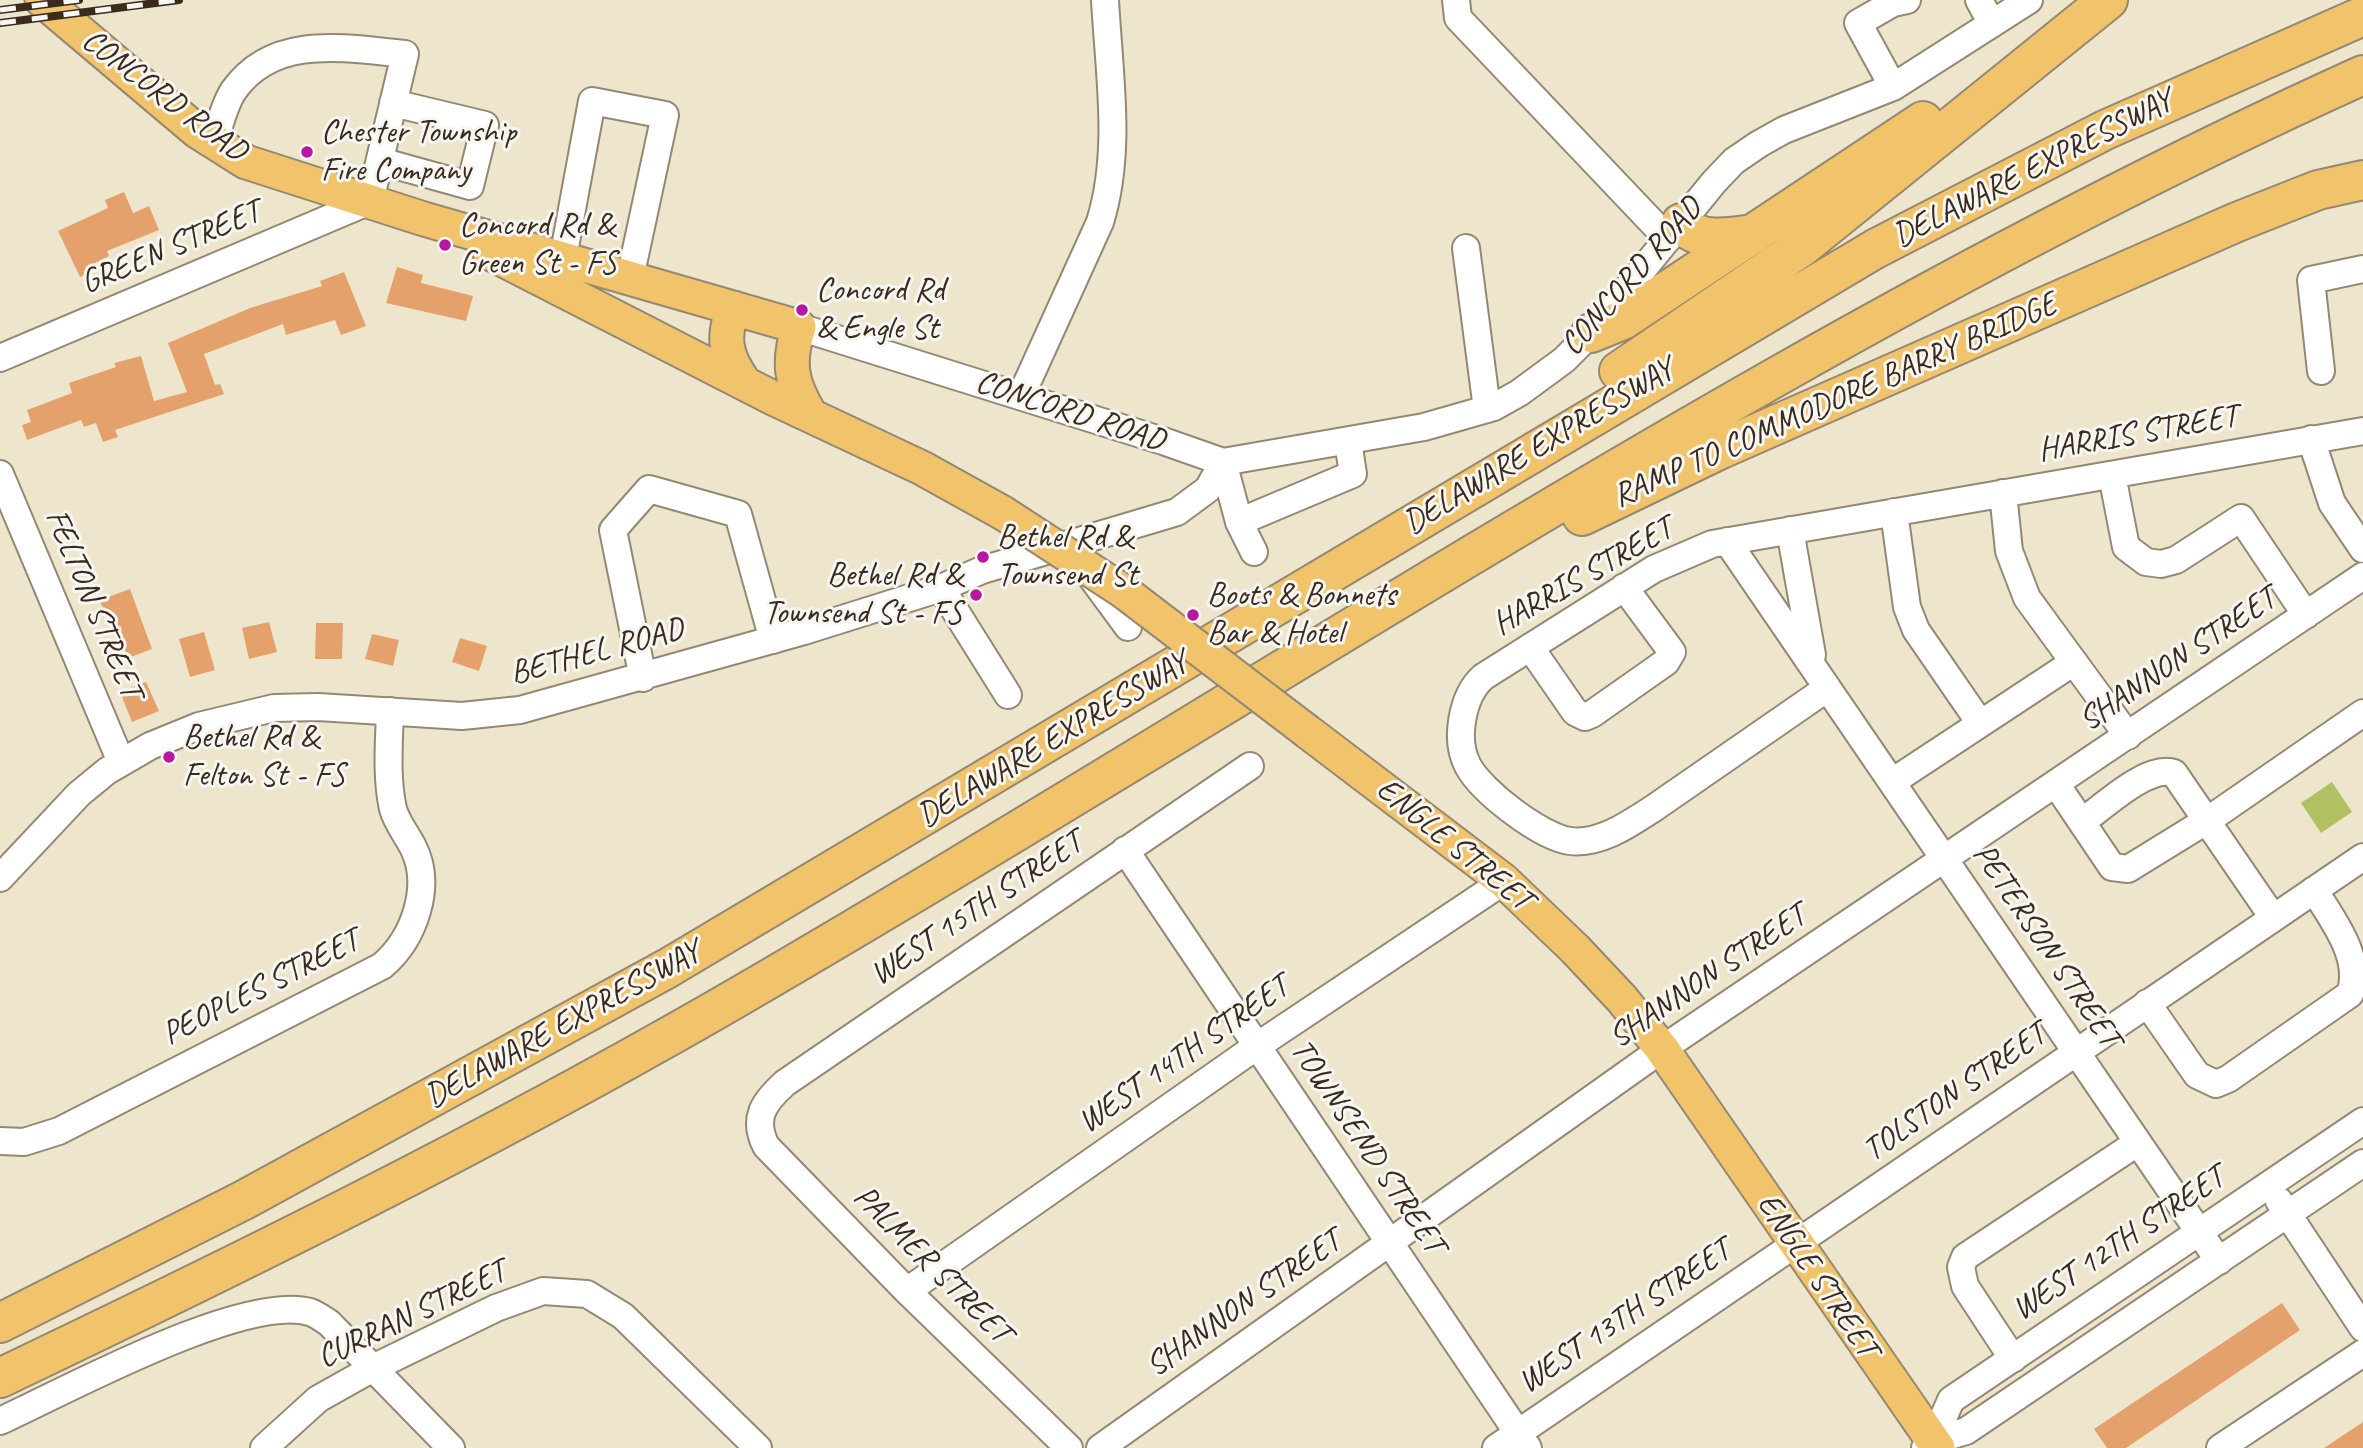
<!DOCTYPE html>
<html>
<head>
<meta charset="utf-8">
<style>
  body { margin:0 }
  canvas { display:block; background:#eee6cc }
</style>
</head>
<body>
<canvas width="2363" height="1448"></canvas>
<script>
const context = document.querySelector('canvas').getContext('2d');
context.lineJoin = 'round';
function fillPath(path, color) {
  context.fillStyle = color;
  context.fill(path, 'evenodd');
}
function strokePath(path, color, width, dash) {
  context.strokeStyle = color;
  context.lineWidth = width;
  context.lineCap = dash ? 'butt' : 'round';
  context.setLineDash(dash || []);
  context.stroke(path);
}
function drawText(font, color, halo, rows, align = 'center') {
  context.font = font + ' Caveat,sans-serif';
  context.lineWidth = 6;
  context.setLineDash([]);
  context.textBaseline = 'middle';
  context.strokeStyle = halo;
  context.fillStyle = color;
  for (const [text, x, y, turn = 0] of rows) {
    context.save();
    context.translate(x, y);
    context.rotate((+turn || 0) * Math.PI / 180);
    context.textAlign = isNaN(turn) ? turn : align;
    if (halo) context.strokeText(text, 0, 0);
    context.fillText(text, 0, 0);
    context.restore();
  }
}
const green = new Path2D(`
  M2332 782 2352 812 2321 833 2301 803Z`);
const building = new Path2D(`
  M124 192 133 213 149 206 159 230 107 251 109 256 93 264 96 270 80 277 58 231 108 208 105 200Z
  M397 267 423 275 421 283 473 296 466 321 386 303Z
  M344 272 366 326 341 335 335 320 286 335 283 324 204 354 215 385 220 384 224 394 115 430 118 437 103 442 96 423 84 427 81 420 27 440 22 425 31 422 27 410 72 393 69 383 116 367 114 363 141 356 154 401 187 392 168 343 250 308 322 286 320 281Z
  M130 589 152 649 128 658 110 613 105 615 100 600Z
  M269 622 277 652 249 659 242 628Z
  M316 623H343L342 659H315Z
  M204 632 215 670 190 677 179 639Z
  M372 634 399 640 393 666 365 659Z
  M460 638 487 646 479 671 452 662Z
  M146 682 159 711 132 722 120 692Z
  M2282 1303 2300 1330 2126 1448H2107L2094 1429Z
  M2363 1422V1448H2324Z`);
const minor = new Path2D(`
  M1456 0 1458 18 1668 239
  M1979 0 1992 24
  M1893 87 1858 23 1893 3 1907 0
  M380 161 470 186 485 125 393 103
  M1466 248 1487 409
  M563 258 592 101 665 115 630 278
  M799 327 1163 441 1223 462 1424 427 1494 407 1519 393 1564 360 1591 333 1714 182 1734 161 1759 144 1784 130 1893 87 2029 0
  M0 358 370 201 405 54C344 48 274 34 234 90 224 104 220 126 214 141
  M2321 371 2311 280 2363 269
  M1021 396 1100 222C1122 151 1109 74 1105 0
  M2311 439 2332 503 2363 549
  M1223 462 1239 522 1254 552
  M0 474 121 762
  M2112 475 2126 547 2146 562 2161 564 2176 560 2241 518 2306 615
  M2003 493 2009 551 2027 598 2128 736
  M1894 512 1907 607 1916 630 1980 723
  M1239 522 1353 474 1348 441
  M1790 530 1812 655
  M1727 541 2219 1261
  M1089 574 1128 627
  M941 588 1008 695
  M1530 647 1575 712 1585 717 1592 714 1666 662 1672 652 1624 587
  M643 678 613 530 649 489 738 514 773 640
  M1826 689 1654 808C1631 823 1600 845 1570 841 1541 837 1482 792 1468 766 1454 740 1462 696 1483 677L1654 569 1712 544 2363 431
  M1892 782 2074 662
  M2056 784 2112 867 2128 869 2214 816 2363 713
  M2082 822C2103 807 2148 764 2174 773L2272 916
  M1125 850 1528 1448
  M0 878 79 794 107 771 150 746 199 726 274 708 318 707 462 716 520 710 804 631 941 588 982 570 1177 512 1208 489 1223 462
  M2147 1003 2197 1075 2216 1084 2228 1079 2350 994C2363 959 2333 920 2314 890
  M0 1141 24 1142 59 1131 382 966C414 939 433 886 413 847 407 835 397 823 393 809 386 777 389 743 390 711
  M2279 1201 2363 1328
  M907 1291 1257 1046 1504 881
  M2013 1359 1965 1286 1961 1267 1965 1257 2137 1143
  M0 1421C66 1391 244 1293 310 1312 316 1314 323 1319 329 1323L451 1448
  M1933 1441 1951 1400 2363 1121
  M264 1448 318 1399 375 1367 496 1308 543 1291 587 1294 623 1316 758 1448
  M1069 1448 907 1291 766 1146C752 1118 764 1102 785 1083L1250 766
  M1100 1448 1662 1049 2363 576
  M1496 1448 2363 857
  M1925 1448 1933 1441 1966 1431 2363 1163
  M2220 1448 2363 1353`);
const major = new Path2D(`
  M42 0 197 131 246 162 424 219 799 327C787 362 791 383 810 414
  M490 253 773 398 922 468 1003 513
  M734 308C721 337 726 357 744 382
  M1308 732 1504 881 1575 949 1622 999 1662 1049 1938 1448`);
const highway = new Path2D(`
  M1681 223C1698 243 1728 238 1753 234
  M1591 333 1623 320 1923 121
  M1619 371 1803 246 2108 0
  M1582 516 1721 449 2237 222 2318 190 2363 180
  M0 1323 244 1200 668 968 1875 249 2105 130 2363 16
  M0 1378C241 1263 480 1145 712 1012 1260 695 1785 336 2363 75`);
const rail = new Path2D(`
  M0 10 79 0
  M0 23 179 0`);
const majorBridge = new Path2D(`
  M1003 513 1123 591 1308 732`);
const markers = [
  [307,152,7,"#b5179e"],
  [445,245,7,"#b5179e"],
  [802,310,7,"#b5179e"],
  [983,557,7,"#b5179e"],
  [976,595,7,"#b5179e"],
  [1193,615,7,"#b5179e"],
  [169,757,7,"#b5179e"]
];
const streetNames = [
  ["CONCORD ROAD",164,96,37],
  ["DELAWARE EXPRESSWAY",2033,169,-27],
  ["GREEN STREET",171,248,-23],
  ["CONCORD ROAD",1632,277,-49],
  ["RAMP TO COMMODORE BARRY BRIDGE",1835,401,-24],
  ["CONCORD ROAD",1070,412,18],
  ["HARRIS STREET",2138,434,-10],
  ["DELAWARE EXPRESSWAY",1539,447,-31],
  ["HARRIS STREET",1583,577,-30],
  ["FELTON STREET",93,604,67],
  ["BETHEL ROAD",597,652,-15],
  ["SHANNON STREET",2178,660,-34],
  ["DELAWARE EXPRESSWAY",1053,740,-31],
  ["ENGLE STREET",1454,845,39],
  ["WEST 15TH STREET",977,909,-34],
  ["PETERSON STREET",2046,946,56],
  ["SHANNON STREET",1708,977,-34],
  ["PEOPLES STREET",261,988,-27],
  ["DELAWARE EXPRESSWAY",563,1025,-29],
  ["WEST 14TH STREET",1184,1055,-35],
  ["TOLSTON STREET",1955,1093,-35],
  ["TOWNSEND STREET",1367,1147,56],
  ["WEST 12TH STREET",2119,1244,-34],
  ["PALMER STREET",932,1265,45],
  ["ENGLE STREET",1817,1276,56],
  ["SHANNON STREET",1244,1304,-35],
  ["CURRAN STREET",412,1315,-26],
  ["WEST 13TH STREET",1625,1317,-34]
];
const poiNames = [
  ["Chester Township",321,133],
  ["Fire Company",321,171],
  ["Concord Rd &",459,226],
  ["Green St - FS",459,264],
  ["Concord Rd",816,291],
  ["& Engle St",816,329],
  ["Bethel Rd &",997,538],
  ["Townsend St",997,576],
  ["Bethel Rd &",962,576,"right"],
  ["Townsend St - FS",962,614,"right"],
  ["Boots & Bonnets",1207,596],
  ["Bar & Hotel",1207,634],
  ["Bethel Rd &",183,738],
  ["Felton St - FS",183,776]
];
fillPath(green, '#b1c063');
fillPath(building, '#e5a16b');
strokePath(minor, '#948875', 30);
strokePath(major, '#948875', 37);
strokePath(highway, '#948875', 42);
strokePath(minor, '#fff', 26);
strokePath(major, '#f1c36a', 33);
strokePath(highway, '#f1c36a', 38);
strokePath(rail, '#3b2a1e', 8);
strokePath(rail, '#f6f6f2', 5, [16]);
strokePath(majorBridge, '#948875', 37, []);
strokePath(majorBridge, '#f1c36a', 33);
for (const [x, y, r, color] of markers) {
  const dot = new Path2D();
  dot.arc(x, y, r, 0, 2 * Math.PI);
  context.fillStyle = color;
  context.fill(dot);
  strokePath(dot, '#f6f6f2', 2.5);
}
drawText('33px', '#3b2a1e', '#f6f6f2', streetNames);
drawText('33px', '#3b2a1e', '#f6f6f2', poiNames, 'left');
</script>
</body>
</html>
